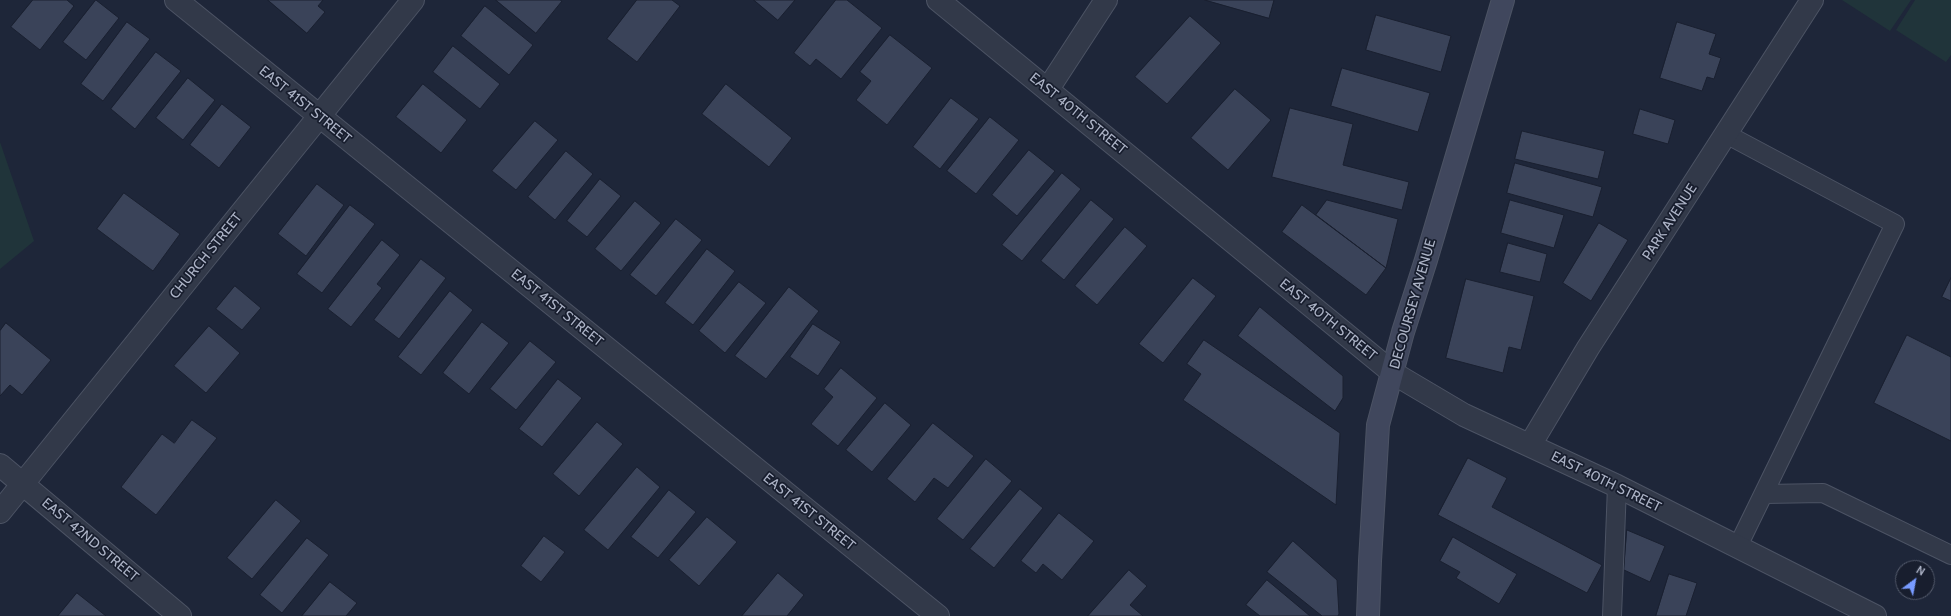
<!DOCTYPE html>
<html>
<head>
<meta charset="utf-8">
<style>
  body { margin:0 }
  #map { position:relative; width:1951px; height:616px; overflow:hidden; background:#1e2639; font-family:Cabin,sans-serif }
  canvas { display:block }
  .north { position:absolute; left:1895px; top:560px; width:40px; height:40px; box-sizing:border-box; background:#181e2e; border:1px solid #535a6b; border-radius:50%; rotate:32deg; font-size:11px; font-weight:700; line-height:16px; text-align:center; color:#acb3c6 }
  .north::after { content:''; display:block; margin:auto; width:14px; height:18px; background:#789bff; clip-path:polygon(50% 0,100% 100%,50% 72%,0 100%) }
</style>
</head>
<body>
<div id="map">
<canvas width="1951" height="616"></canvas>
<div class="north">N</div>
</div>
<script>
const context = document.querySelector('canvas').getContext('2d');
context.lineJoin = 'round';
function fillPath(path, color) {
  context.fillStyle = color;
  context.fill(path, 'evenodd');
}
function strokePath(path, color, width, dash) {
  context.strokeStyle = color;
  context.lineWidth = width;
  context.lineCap = dash ? 'butt' : 'round';
  context.setLineDash(dash || []);
  context.stroke(path);
}
function drawText(font, color, halo, rows, align = 'center') {
  context.font = font + ' Cabin,sans-serif';
  context.lineWidth = 3.5;
  context.setLineDash([]);
  context.textBaseline = 'middle';
  context.strokeStyle = halo;
  context.fillStyle = color;
  for (const [text, x, y, turn = 0] of rows) {
    context.save();
    context.translate(x, y);
    context.rotate((+turn || 0) * Math.PI / 180);
    context.textAlign = isNaN(turn) ? turn : align;
    if (halo) context.strokeText(text, 0, 0);
    context.fillText(text, 0, 0);
    context.restore();
  }
}
const green = new Path2D(`
  M1842 0H1911L1890 31Z
  M1915 0H1951V55L1946 62 1896 30Z
  M0 142 34 241 0 269Z`);
const building = new Path2D(`
  M33 0H67L74 6 40 50 11 27Z
  M96 0 119 18 86 60 63 42Z
  M268 0H323L318 6 325 12 307 33Z
  M496 0H560L562 1 536 33Z
  M637 0H672L680 6 637 62 607 39Z
  M754 0H795L778 20Z
  M836 0H847L882 28 841 79 816 59 810 66 794 53Z
  M1205 0H1274L1269 18Z
  M485 6 533 45 509 75 461 36Z
  M1376 15 1451 36 1441 72 1366 50Z
  M1190 16 1221 43 1167 104 1135 77Z
  M127 22 150 39 103 101 81 84Z
  M1677 22 1716 34 1709 54 1721 58 1714 79 1707 77 1702 91 1660 78Z
  M890 35 932 68 887 125 856 100 871 81 860 72Z
  M453 46 500 84 480 109 433 72Z
  M156 52 181 71 135 129 111 109Z
  M1342 68 1430 93 1418 132 1331 106Z
  M188 78 215 100 183 140 156 118Z
  M423 84 467 120 441 153 396 117Z
  M726 84 792 138 769 167 702 114Z
  M1235 89 1271 120 1228 170 1191 138Z
  M951 98 979 119 940 169 913 147Z
  M222 104 251 127 219 168 190 145Z
  M1290 108 1353 124 1343 165 1409 182 1402 210 1272 177Z
  M1640 109 1675 120 1668 144 1633 134Z
  M990 117 1019 140 976 194 947 171Z
  M535 121 558 140 516 190 492 171Z
  M1522 131 1605 151 1598 179 1515 159Z
  M1029 150 1055 171 1017 216 992 195Z
  M566 151 593 174 555 220 528 197Z
  M1515 163 1602 187 1593 217 1507 193Z
  M1062 173 1081 189 1022 261 1002 245Z
  M600 179 621 196 587 237 567 221Z
  M317 184 344 205 306 256 278 234Z
  M124 193 180 234 153 271 97 229Z
  M1091 200 1114 219 1064 280 1041 261Z
  M1327 200 1398 219 1386 268 1316 215Z
  M1510 200 1564 215 1554 248 1501 233Z
  M635 201 661 223 621 271 595 249Z
  M350 205 375 224 322 293 297 274Z
  M1302 205 1386 268 1366 295 1282 232Z
  M676 219 702 240 656 296 630 275Z
  M1599 223 1628 240 1591 301 1563 283Z
  M1125 227 1147 246 1097 305 1075 286Z
  M382 240 400 255 377 284 382 288 351 327 328 309Z
  M1508 243 1547 254 1540 282 1500 272Z
  M707 249 735 271 693 325 665 303Z
  M421 259 446 278 399 339 374 320Z
  M1193 278 1216 296 1163 363 1139 344Z
  M1951 278V301L1942 297Z
  M1466 279 1534 296 1521 350 1509 347 1503 373 1446 358Z
  M739 282 766 303 725 353 699 331Z
  M235 286 261 308 242 330 216 309Z
  M789 287 819 311 766 379 735 356Z
  M450 291 473 310 421 375 398 357Z
  M1260 307 1343 376V398L1335 411 1238 336Z
  M482 322 509 343 469 394 443 373Z
  M6 323 51 360 22 395 10 385 0 396V331Z
  M813 324 841 342 818 376 790 357Z
  M209 326 240 353 206 393 174 366Z
  M1907 335 1951 357V441L1874 403Z
  M1204 340 1340 433 1336 505 1183 400 1201 374 1187 364Z
  M530 341 556 362 516 410 490 389Z
  M841 368 877 398 838 446 811 424 833 397 824 389Z
  M558 379 582 398 542 447 519 429Z
  M885 403 911 425 872 472 846 450Z
  M192 420 217 438 156 515 121 487 162 434 174 443Z
  M597 422 623 444 579 496 553 474Z
  M933 423 974 456 948 488 934 478 915 502 887 479Z
  M1468 458 1507 478 1492 507 1602 565 1587 593 1438 515Z
  M986 459 1012 481 963 540 937 519Z
  M637 467 660 487 608 550 584 530Z
  M1020 489 1043 508 994 568 970 549Z
  M669 490 696 512 658 558 631 537Z
  M276 500 301 521 252 579 227 558Z
  M1059 513 1094 541 1062 580 1043 564 1036 573 1021 561Z
  M707 517 737 542 699 586 669 560Z
  M1627 530 1665 546 1650 582 1624 570Z
  M544 536 565 552 541 582 521 566Z
  M1453 537 1517 574 1499 604 1456 578 1460 572 1440 561Z
  M307 538 329 555 282 613 260 595Z
  M1293 541 1337 580 1339 614 1338 616H1322L1267 572Z
  M1129 570 1147 586 1130 605 1143 616H1088Z
  M778 573 804 595 787 616H742Z
  M1669 574 1697 583 1686 616H1656Z
  M1267 580 1310 616H1260L1246 605Z
  M330 582 357 603 346 616H302Z
  M77 593 106 616H58Z`);
const service = new Path2D(`
  M1726 134 1895 224 1737 548
  M1765 494 1823 493 1951 555
  M1612 616 1617 486`);
const minor = new Path2D(`
  M176 0 938 616
  M938 0 1393 373 1464 415 1617 486 1875 616
  M1048 89 1106 0
  M1530 445 1588 348 1812 0
  M0 465 180 616
  M0 512 413 0`);
const secondary = new Path2D(`
  M1368 616 1370 561 1378 425 1403 332 1426 260 1503 0`);
const streetNames = [
  ["EAST 41ST STREET",305,105,39],
  ["EAST 40TH STREET",1078,114,39],
  ["PARK AVENUE",1670,222,-57],
  ["CHURCH STREET",206,256,-51],
  ["DECOURSEY AVENUE",1413,304,-74],
  ["EAST 41ST STREET",557,308,39],
  ["EAST 40TH STREET",1328,320,39],
  ["EAST 40TH STREET",1606,482,26],
  ["EAST 41ST STREET",809,512,39],
  ["EAST 42ND STREET",90,540,40]
];
fillPath(green, '#20343a');
fillPath(building, '#3a4359');
strokePath(building, '#1a2030', 1);
strokePath(service, '#4c5364', 20);
strokePath(minor, '#4c5364', 24);
strokePath(secondary, '#4c5364', 24);
strokePath(service, '#323949', 18);
strokePath(minor, '#323949', 22);
strokePath(secondary, '#40475d', 22);
drawText('14px', '#acb3c6', '#181e2e', streetNames);
</script>
</body>
</html>
